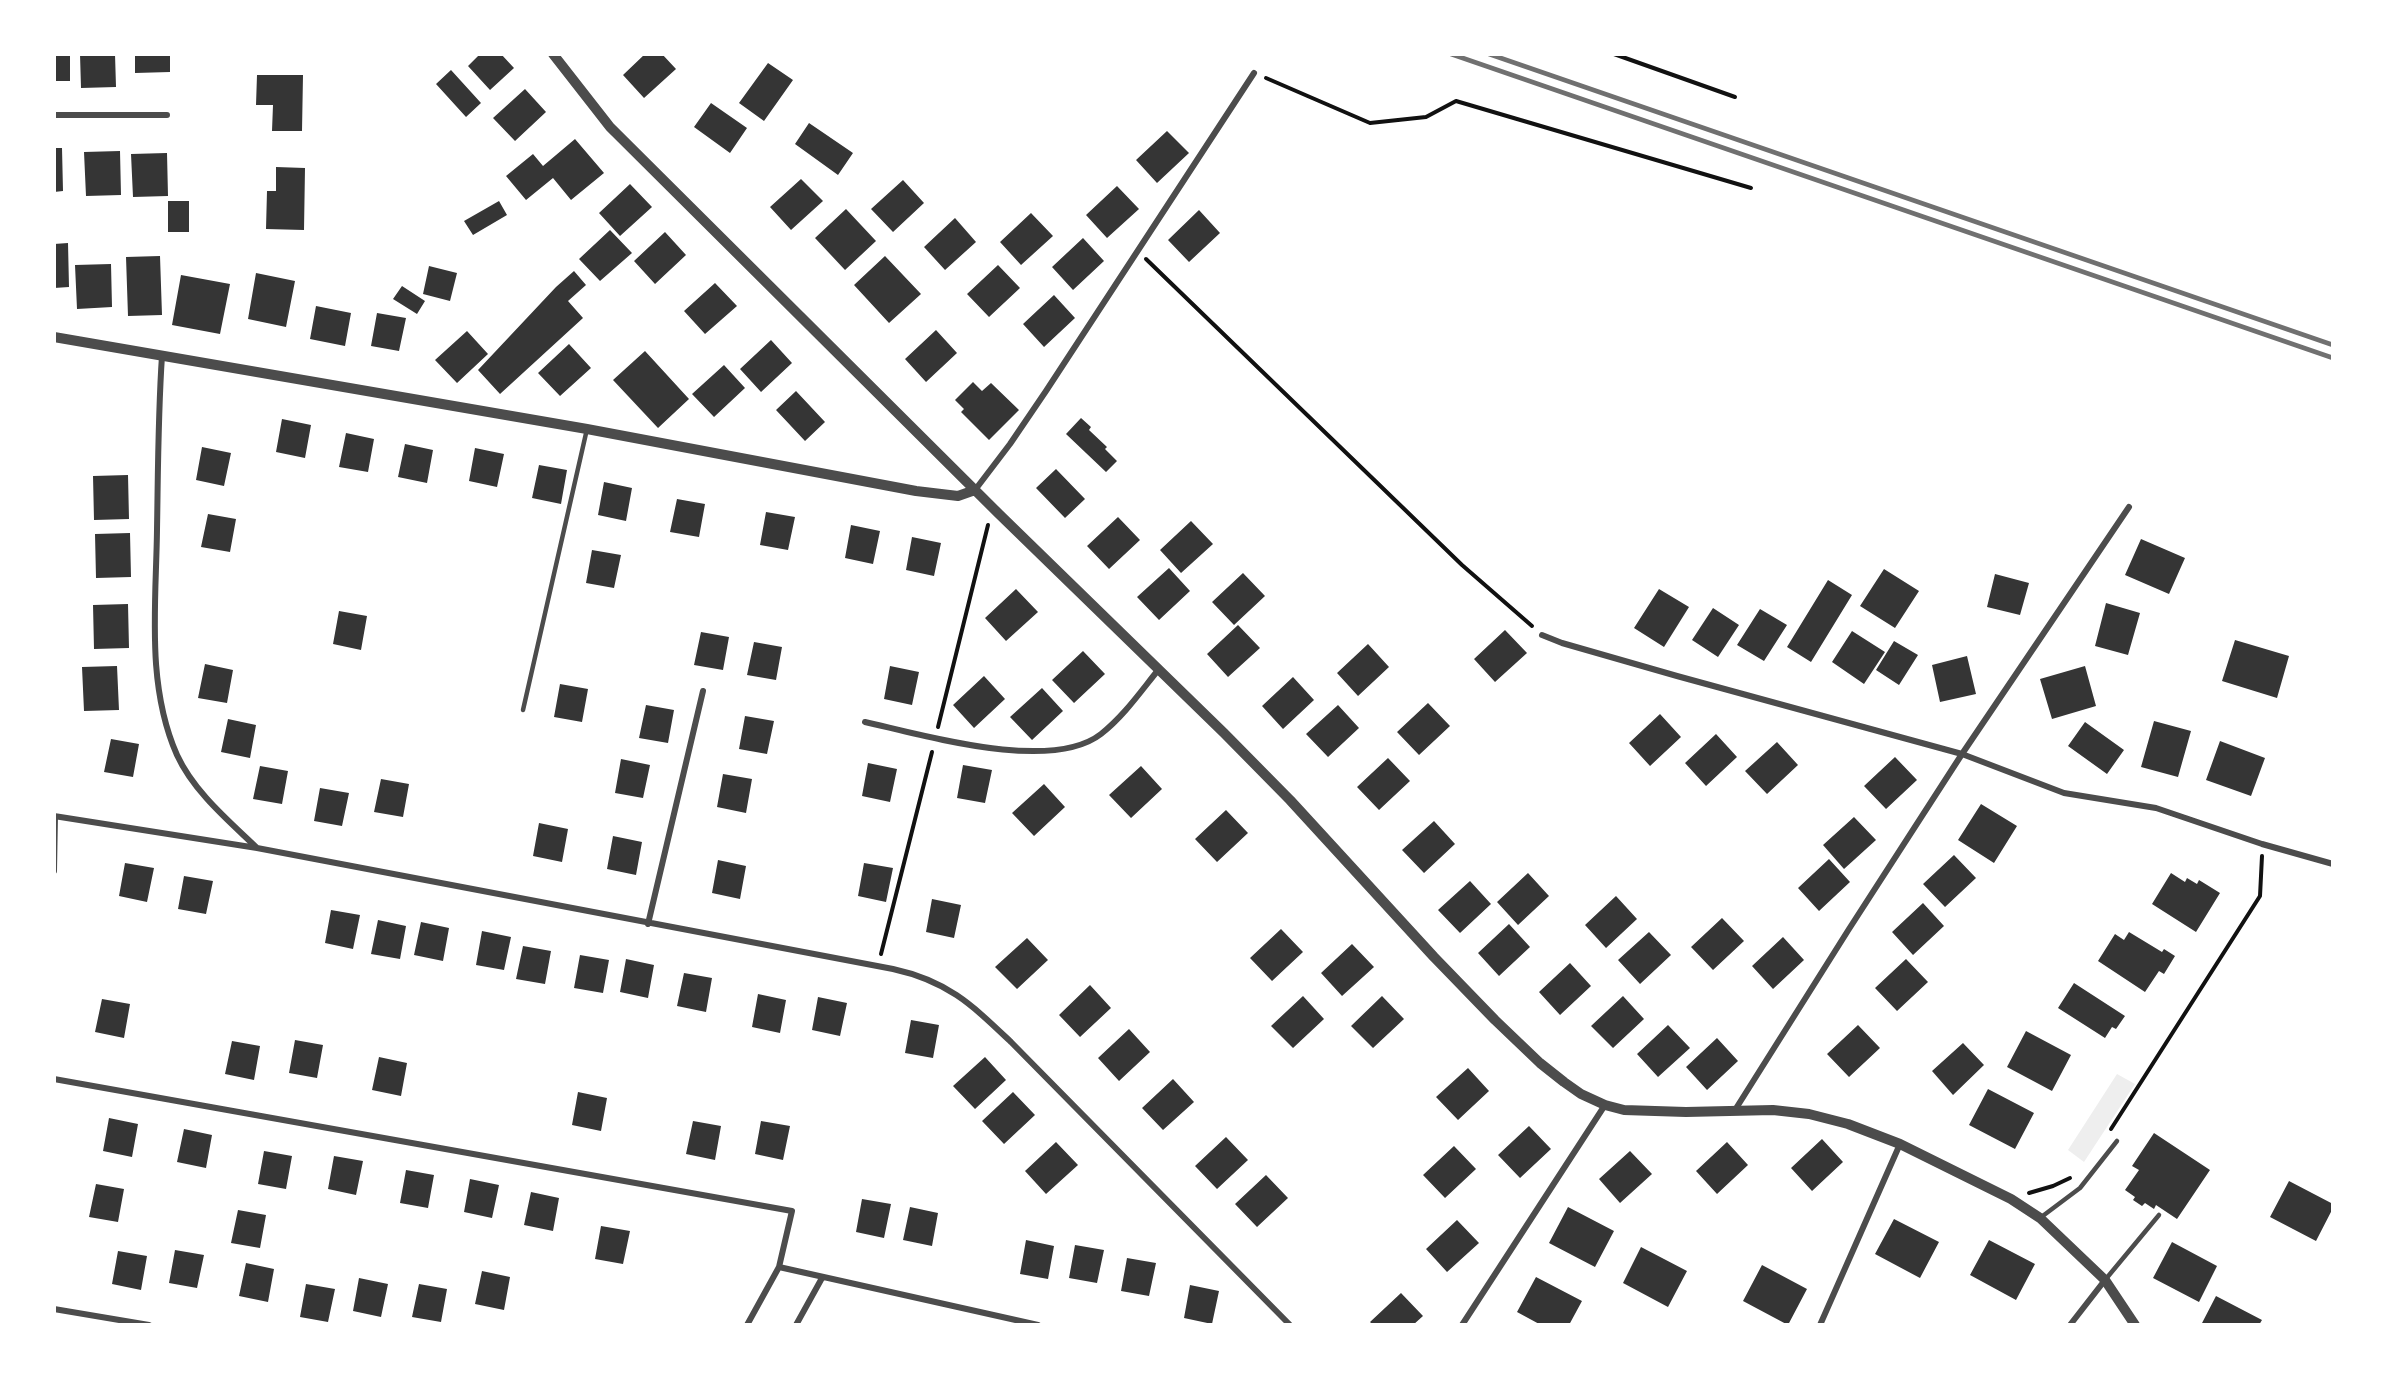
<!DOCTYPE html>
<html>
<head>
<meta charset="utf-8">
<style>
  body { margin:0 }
  #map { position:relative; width:2387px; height:1379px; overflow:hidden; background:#fff; font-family:"Asap Condensed",sans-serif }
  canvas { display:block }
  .frame { position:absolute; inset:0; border:56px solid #fff; pointer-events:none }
</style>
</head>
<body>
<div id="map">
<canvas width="2387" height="1379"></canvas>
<div class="frame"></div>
</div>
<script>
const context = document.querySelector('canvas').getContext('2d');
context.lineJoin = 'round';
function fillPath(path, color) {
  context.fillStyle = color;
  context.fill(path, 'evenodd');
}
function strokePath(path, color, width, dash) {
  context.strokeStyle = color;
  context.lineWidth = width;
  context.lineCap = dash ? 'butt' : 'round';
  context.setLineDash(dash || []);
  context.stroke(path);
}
const green = new Path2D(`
  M2117 1074 2135 1084 2084 1162 2068 1150Z`);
const building = new Path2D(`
  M54 54H70V81H54Z
  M80 54H115L116 87 81 88Z
  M135 54H170V72L135 73Z
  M480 54H501L514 68 490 90 468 66Z
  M645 54H662L676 69 644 98 623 75Z
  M768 63 793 80 764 121 739 103Z
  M451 70 481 103 466 117 436 84Z
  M257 75H303L302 131H272L273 105H256Z
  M525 89 546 112 515 141 493 118Z
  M711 103 747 128 730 153 694 127Z
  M809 123 853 153 838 175 795 144Z
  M1167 131 1189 153 1157 183 1136 160Z
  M575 139 604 173 571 200 553 178 526 200 506 176 533 154 543 166Z
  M54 148H62L63 191 54 192Z
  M120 151 121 195 86 196 84 152Z
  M167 153 168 196 133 197 131 154Z
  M276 167 305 168 304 230 266 229 267 191H276Z
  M801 179 823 201 791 230 770 207Z
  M903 180 924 203 893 232 871 209Z
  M630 184 652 207 620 236 599 213Z
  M1117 186 1139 209 1107 238 1086 215Z
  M168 201H189V232H168Z
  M499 201 507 215 473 235 464 221Z
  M846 209 876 241 845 270 815 238Z
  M1199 210 1220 233 1189 262 1168 240Z
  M1031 213 1053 236 1021 265 1000 242Z
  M955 218 976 242 945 270 924 247Z
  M610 230 632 253 600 281 579 259Z
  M665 232 686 255 655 284 634 261Z
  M1083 238 1104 261 1073 290 1052 267Z
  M68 243 69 287 54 288V244Z
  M160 256 162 315 128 316 126 257Z
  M885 256 921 294 889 323 854 285Z
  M111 264 112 307 77 309 75 265Z
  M998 265 1020 288 989 317 967 294Z
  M429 266 457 273 450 301 423 294Z
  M574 271 586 285 568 301 583 318 500 394 478 370 556 287Z
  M256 273 295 281 286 327 248 319Z
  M181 275 230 284 220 334 172 325Z
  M715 283 737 306 705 334 684 311Z
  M402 286 425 301 417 314 393 299Z
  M1054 295 1075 318 1044 347 1023 324Z
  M316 306 351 313 345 346 310 339Z
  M377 313 406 318 399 351 371 346Z
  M936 330 957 353 926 382 905 359Z
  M467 331 488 354 457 383 435 360Z
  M771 340 792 363 761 392 740 369Z
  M569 344 591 368 560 396 538 373Z
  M645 351 689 399 658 428 613 380Z
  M724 365 745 388 714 417 692 394Z
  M973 382 982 391 991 383 1019 410 989 440 961 412 964 409 955 400Z
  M796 391 825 422 805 441 776 410Z
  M1081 418 1091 427 1089 430 1107 447 1105 449 1117 461 1106 472 1066 434Z
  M282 419 311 425 305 458 276 452Z
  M346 433 374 439 368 472 339 467Z
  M405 444 433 450 427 483 398 477Z
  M202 447 231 453 224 486 196 480Z
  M475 448 504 454 497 487 469 481Z
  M539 465 567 470 561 504 532 498Z
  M1056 469 1085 499 1065 518 1036 488Z
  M128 475 129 519 94 520 93 476Z
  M604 482 632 488 626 521 598 515Z
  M677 499 705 504 699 537 670 532Z
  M766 512 795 517 788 550 760 545Z
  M208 514 236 519 230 552 201 547Z
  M1118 517 1140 540 1109 569 1087 546Z
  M1191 521 1213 544 1181 573 1160 550Z
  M851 525 880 531 873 564 845 558Z
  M130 533 131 577 96 578 95 534Z
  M912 537 941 543 934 576 906 570Z
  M2141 539 2185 558 2169 594 2125 575Z
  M592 550 621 555 614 588 586 583Z
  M1169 568 1190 591 1159 620 1137 597Z
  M1884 569 1919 591 1895 628 1860 606Z
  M1243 573 1265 596 1234 625 1212 602Z
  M1995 574 2029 583 2020 615 1987 607Z
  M1828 580 1852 595 1811 662 1787 647Z
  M1016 589 1038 612 1006 641 985 618Z
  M1659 589 1689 607 1664 647 1634 628Z
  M2106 603 2140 613 2128 655 2095 646Z
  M128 604 129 648 94 649 93 605Z
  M1713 608 1739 625 1718 657 1692 640Z
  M1760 609 1787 625 1764 661 1737 645Z
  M339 611 367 616 361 650 333 644Z
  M1238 625 1260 648 1228 677 1207 654Z
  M1505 630 1527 653 1495 682 1474 659Z
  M1852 631 1885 652 1864 684 1832 662Z
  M701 632 729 637 723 670 694 665Z
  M2235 640 2289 656 2277 698 2222 681Z
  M1894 641 1918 655 1899 685 1876 670Z
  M754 642 782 647 776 680 747 675Z
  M1368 644 1389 667 1358 696 1337 673Z
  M1083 651 1105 674 1074 703 1052 680Z
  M1967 656 1976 694 1940 702 1932 665Z
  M205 664 233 670 227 703 198 698Z
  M117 666 119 710 84 711 82 667Z
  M890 666 919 672 912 705 884 699Z
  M2085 666 2096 706 2052 719 2040 679Z
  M984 676 1005 699 974 728 953 705Z
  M1293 677 1314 700 1283 729 1262 706Z
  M560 684 588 689 582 722 554 717Z
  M1042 688 1063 711 1032 740 1010 717Z
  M1428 703 1450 726 1419 755 1397 732Z
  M646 705 674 710 668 743 639 738Z
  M1338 705 1359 728 1328 757 1306 734Z
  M1660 714 1681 737 1650 766 1629 743Z
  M745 716 774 721 767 754 739 749Z
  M228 719 256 725 250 758 221 752Z
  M2154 721 2191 731 2178 777 2141 767Z
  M2085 722 2124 750 2107 774 2068 746Z
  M1716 734 1737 757 1706 786 1685 763Z
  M111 739 139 744 133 777 104 772Z
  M2220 741 2265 758 2251 796 2206 780Z
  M1777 742 1798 765 1767 794 1745 771Z
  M1895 757 1917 780 1886 809 1864 786Z
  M1388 758 1410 781 1379 810 1357 787Z
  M621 759 650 765 643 798 615 793Z
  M868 763 897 769 890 802 862 796Z
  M963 765 992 770 985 803 957 798Z
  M260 766 288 771 282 804 253 799Z
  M1141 766 1162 789 1131 818 1109 795Z
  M723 774 752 779 746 813 717 807Z
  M381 779 409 784 403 817 374 812Z
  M1044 784 1065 807 1034 836 1012 813Z
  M320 788 349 793 342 826 314 821Z
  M1981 804 2017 826 1994 863 1958 840Z
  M1226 810 1248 833 1217 862 1195 839Z
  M1854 817 1876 840 1844 869 1823 845Z
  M1434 821 1455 844 1424 873 1402 850Z
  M539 823 568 829 562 862 533 856Z
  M613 836 642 842 636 875 607 869Z
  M1954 855 1976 878 1945 907 1923 884Z
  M1829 859 1850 882 1819 911 1798 888Z
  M718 860 746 866 740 899 712 893Z
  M125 863 154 868 147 902 119 896Z
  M864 863 893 868 886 902 858 896Z
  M1528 873 1549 896 1518 925 1497 902Z
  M2171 873 2185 882 2187 878 2197 884 2199 880 2220 893 2196 932 2152 904Z
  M184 876 213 881 206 914 178 909Z
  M1470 881 1491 904 1460 933 1438 910Z
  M1616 896 1637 919 1606 948 1585 925Z
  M932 899 961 905 954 938 926 932Z
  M1923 903 1944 926 1913 955 1892 932Z
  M331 910 360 915 353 949 325 943Z
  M1722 918 1744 941 1713 970 1691 947Z
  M378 920 406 926 400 959 371 954Z
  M421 922 449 928 443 961 414 955Z
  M1509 924 1530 947 1499 976 1478 953Z
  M1281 929 1303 952 1272 981 1250 958Z
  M482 931 511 937 504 970 476 965Z
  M1649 932 1671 955 1640 984 1618 960Z
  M2129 932 2162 952 2164 949 2175 956 2164 974 2159 971 2145 992 2098 961 2115 934 2124 940Z
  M1783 937 1804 960 1773 989 1752 966Z
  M1027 938 1048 960 1017 989 995 967Z
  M1352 944 1374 967 1342 996 1321 973Z
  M523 946 551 951 545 984 516 979Z
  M580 955 609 960 603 993 574 988Z
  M626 959 654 965 648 998 620 992Z
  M1906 959 1928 982 1897 1011 1875 988Z
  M1570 963 1591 986 1560 1015 1539 992Z
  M684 973 712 978 706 1012 677 1006Z
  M2074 983 2125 1016 2116 1029 2112 1027 2105 1038 2058 1008Z
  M1090 985 1111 1008 1080 1037 1059 1015Z
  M758 994 786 1000 780 1033 752 1027Z
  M1303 996 1324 1019 1293 1048 1271 1026Z
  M1382 996 1404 1019 1373 1048 1351 1026Z
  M1623 996 1644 1019 1613 1048 1591 1026Z
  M818 997 847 1003 840 1036 812 1030Z
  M102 999 130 1004 124 1038 95 1032Z
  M911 1020 939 1025 933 1058 905 1053Z
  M1668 1025 1690 1048 1658 1077 1637 1054Z
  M1858 1025 1880 1048 1849 1077 1827 1054Z
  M1129 1029 1150 1052 1119 1081 1098 1058Z
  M2026 1031 2071 1055 2052 1091 2007 1067Z
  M1717 1038 1738 1061 1707 1090 1686 1067Z
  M295 1040 323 1045 317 1078 289 1073Z
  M232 1041 260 1046 254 1080 225 1074Z
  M1963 1043 1984 1065 1953 1095 1932 1071Z
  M379 1057 407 1063 401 1096 372 1090Z
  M985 1057 1006 1080 975 1109 953 1086Z
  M1468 1068 1489 1091 1458 1120 1436 1097Z
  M1173 1079 1194 1102 1163 1130 1142 1108Z
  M1988 1089 2034 1113 2015 1149 1969 1125Z
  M578 1092 607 1098 601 1131 572 1125Z
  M1013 1092 1035 1115 1004 1144 982 1121Z
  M109 1118 138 1124 132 1157 103 1151Z
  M693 1121 721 1126 715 1160 686 1154Z
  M761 1121 790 1126 783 1160 755 1154Z
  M1529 1126 1551 1149 1520 1178 1498 1155Z
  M184 1129 212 1135 206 1168 177 1162Z
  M2154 1133 2210 1170 2177 1219 2156 1205 2154 1209 2145 1203 2142 1206 2133 1200 2135 1197 2125 1190 2139 1170 2132 1166Z
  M1226 1137 1248 1160 1217 1189 1195 1166Z
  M1822 1139 1843 1162 1812 1191 1791 1168Z
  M1056 1142 1078 1165 1046 1194 1025 1171Z
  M1727 1142 1748 1165 1717 1194 1696 1171Z
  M1454 1146 1476 1169 1445 1198 1423 1175Z
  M264 1151 292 1156 286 1189 258 1184Z
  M1630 1151 1652 1174 1620 1203 1599 1179Z
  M334 1156 363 1161 356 1195 328 1189Z
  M406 1170 434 1175 428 1208 400 1203Z
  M1266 1175 1288 1198 1257 1227 1235 1204Z
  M470 1179 499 1185 492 1218 464 1212Z
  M2289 1181 2333 1204V1208L2316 1241 2270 1217Z
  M96 1184 124 1189 118 1222 89 1217Z
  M531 1192 559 1198 553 1231 524 1225Z
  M862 1199 891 1204 884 1238 856 1232Z
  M910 1207 938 1213 932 1246 903 1240Z
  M1568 1207 1614 1231 1595 1267 1549 1243Z
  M238 1210 266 1215 260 1248 231 1243Z
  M1894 1219 1939 1242 1920 1278 1875 1254Z
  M1457 1220 1479 1243 1447 1272 1426 1249Z
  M601 1226 630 1231 623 1264 595 1259Z
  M1026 1240 1054 1246 1048 1279 1020 1274Z
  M1989 1240 2035 1264 2016 1300 1970 1275Z
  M2172 1242 2217 1266 2199 1302 2153 1278Z
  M1075 1245 1104 1250 1097 1283 1069 1278Z
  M1641 1247 1687 1271 1668 1307 1623 1283Z
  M175 1250 204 1255 197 1288 169 1283Z
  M118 1251 147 1256 141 1290 112 1284Z
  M1127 1258 1156 1263 1149 1296 1121 1291Z
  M246 1263 274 1269 268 1302 239 1296Z
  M1762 1265 1807 1289 1788 1325 1743 1301Z
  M482 1271 510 1277 504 1310 475 1304Z
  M1536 1277 1582 1301 1569 1325H1541L1517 1312Z
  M359 1278 388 1284 381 1317 353 1311Z
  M306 1284 335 1289 328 1322 300 1317Z
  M419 1284 447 1289 441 1322 412 1317Z
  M1190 1285 1219 1291 1212 1324 1184 1318Z
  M1401 1293 1423 1316 1413 1325H1373L1370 1322Z
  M2216 1296 2262 1320 2259 1325H2201Z`);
const path = new Path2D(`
  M1614 54 1735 97
  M1266 78 1370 123 1426 117 1456 101 1751 188
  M1146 259 1462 565 1532 626
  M938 727 988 525
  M881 954 932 752
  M2111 1129 2260 896 2262 856
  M2029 1193 2053 1186 2070 1178`);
const service = new Path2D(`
  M523 710 587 429
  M2040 1218 2080 1188 2117 1141
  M2105 1280 2159 1215`);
const minor = new Path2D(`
  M54 115H167
  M162 356C158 414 158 472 157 530 156 605 146 685 177 755 194 792 229 821 257 848L893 969C948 981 972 1005 1011 1042L1290 1325
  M975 490 1010 444 1046 391 1254 73
  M1542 635 1562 643 1677 676 1962 754 2064 793 2156 808 2262 844 2333 864
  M865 722C923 735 1051 773 1101 734 1124 716 1141 691 1159 669
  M54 816 257 848
  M54 871 55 816
  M648 924 703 691
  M54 1079 792 1211 779 1267 747 1325
  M1735 1110 1849 929 1962 754 2129 507
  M779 1267 1038 1325
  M54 1309 149 1325
  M796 1325 822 1278
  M1462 1325 1605 1105
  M1820 1325 1900 1144
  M2070 1325 2105 1280`);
const tertiary = new Path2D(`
  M553 54 610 127 999 514 1224 733 1290 800 1434 957 1495 1020 1540 1063 1564 1082 1581 1094 1605 1105 1624 1110 1686 1112 1773 1110 1809 1114 1848 1124 1900 1144 2011 1199 2040 1218 2105 1280 2135 1325
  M54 337 587 429 916 491 958 496 975 490`);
const rail = new Path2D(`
  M1451 54 2333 358
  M1489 54 2333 345`);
fillPath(green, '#eee');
fillPath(building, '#353535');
strokePath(path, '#111', 4);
strokePath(service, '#4c4c4c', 4.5);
strokePath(minor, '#4c4c4c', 6);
strokePath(tertiary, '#4c4c4c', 10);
strokePath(rail, '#707070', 4.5);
</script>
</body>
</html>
